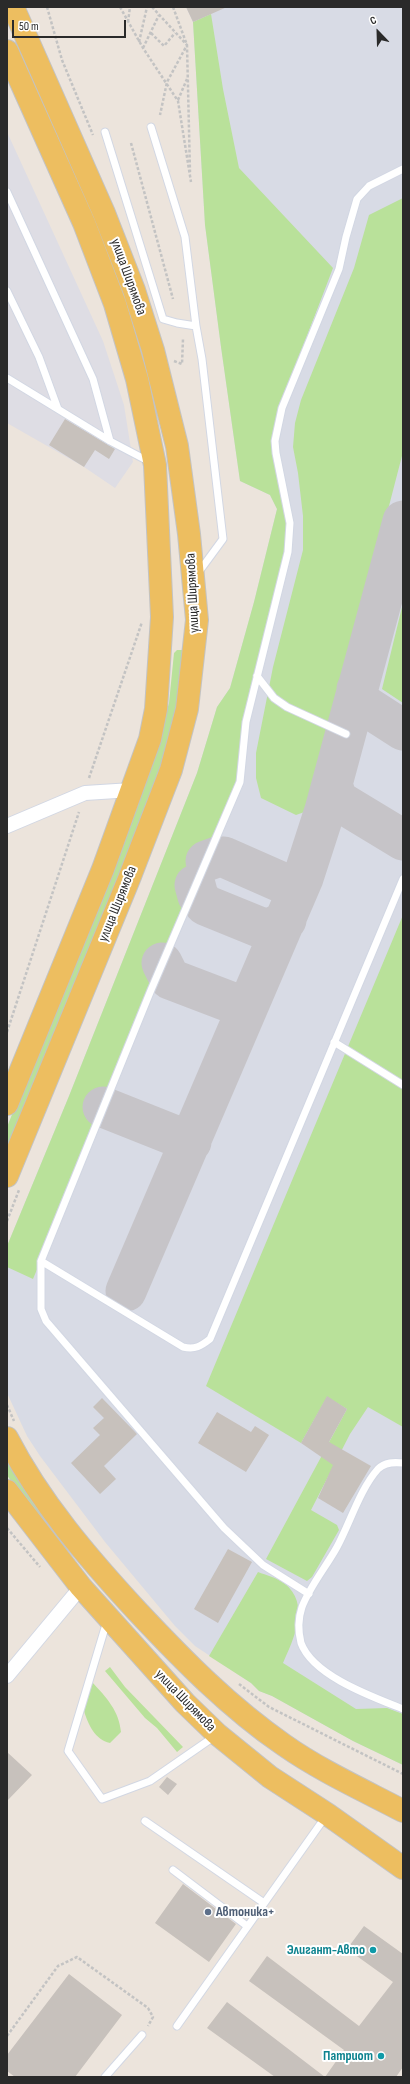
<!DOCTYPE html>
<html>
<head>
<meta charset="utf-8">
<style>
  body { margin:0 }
  #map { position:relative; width:410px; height:2084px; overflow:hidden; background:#ece4dc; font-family:"Sofia Sans Condensed",sans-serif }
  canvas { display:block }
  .frame { position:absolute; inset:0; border:8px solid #2a2a2a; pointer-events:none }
  .north { position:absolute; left:358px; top:12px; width:40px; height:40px; -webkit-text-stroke:3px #fff; paint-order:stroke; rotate:337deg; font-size:11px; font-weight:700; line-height:16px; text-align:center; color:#2a2a2a }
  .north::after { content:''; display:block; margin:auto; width:14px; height:18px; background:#2a2a2a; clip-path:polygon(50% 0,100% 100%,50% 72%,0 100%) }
  .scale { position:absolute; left:12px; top:20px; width:114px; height:18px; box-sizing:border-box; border:2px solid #2a2a2a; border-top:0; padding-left:5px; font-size:12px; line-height:14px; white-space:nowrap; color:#2a2a2a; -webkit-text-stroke:3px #fff; paint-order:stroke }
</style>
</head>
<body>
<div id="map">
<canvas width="410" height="2084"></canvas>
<div class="frame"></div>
<div class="north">С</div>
<div class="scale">50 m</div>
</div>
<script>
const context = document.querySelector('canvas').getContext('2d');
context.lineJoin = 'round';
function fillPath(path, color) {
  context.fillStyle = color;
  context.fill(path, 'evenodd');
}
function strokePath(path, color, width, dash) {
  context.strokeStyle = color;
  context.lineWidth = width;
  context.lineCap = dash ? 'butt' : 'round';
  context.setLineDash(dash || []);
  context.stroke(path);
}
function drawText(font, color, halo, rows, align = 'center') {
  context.font = font + ' "Sofia Sans Condensed",sans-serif';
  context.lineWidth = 4;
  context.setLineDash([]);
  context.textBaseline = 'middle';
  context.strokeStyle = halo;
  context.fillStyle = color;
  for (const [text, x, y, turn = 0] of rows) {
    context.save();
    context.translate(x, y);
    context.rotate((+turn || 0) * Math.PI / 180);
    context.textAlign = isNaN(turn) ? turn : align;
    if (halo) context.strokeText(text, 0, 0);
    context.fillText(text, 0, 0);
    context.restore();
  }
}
const industrial = new Path2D(`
  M7 132 103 341 124 405 133 462 115 488 84 467 7 423Z`);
const airport = new Path2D(`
  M186 7H403V1765L353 1741 272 1696 259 1691 251 1683 195 1646 175 1626 105 1542 40 1456 27 1436 7 1393V1246L69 1096 197 773 217 707 230 688 254 602 277 509 270 495 240 481 221 347 205 225 193 22Z`);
const green = new Path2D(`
  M211 14 223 89 239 168 333 268 278 412 272 438 284 500 288 534 286 551 240 748 237 776 238 788 33 1279 7 1267V1246L69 1096 197 773 217 707 230 688 254 602 277 509 270 495 240 481 221 347 205 225 193 22Z
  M403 198V452L310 810 296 815 261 798 256 778V753L273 667 303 550V516L298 473 293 447 295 423 301 400 354 268 369 215Z
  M403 603V703L382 689Z
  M177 650H185L186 653 166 763 7 1151V1127L153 761 169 703 174 653Z
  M403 915V1427L368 1407 350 1434 311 1510 337 1525 339 1530 312 1577 307 1581 266 1559 347 1409 327 1397 301 1443 206 1386Z
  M7 1455 57 1530 29 1508 7 1475Z
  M258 1572C266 1575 277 1578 284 1583 311 1604 294 1638 283 1663L356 1709 387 1708 403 1714V1765L353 1741 272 1696 259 1691 251 1683 209 1656Z
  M110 1667 125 1687 183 1747 177 1752 157 1728 145 1718 105 1671Z
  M92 1682C107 1698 119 1711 121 1732L110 1743C95 1740 88 1724 84 1711Z`);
const taxiway = new Path2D(`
  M357 689 358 697 361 703 403 730
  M332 784 337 800 403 840
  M206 861 217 857H224L283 883H294L303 878
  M195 885 198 896 205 905 264 929 274 927 286 920
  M162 963 170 979 246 1008
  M103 1107 191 1142
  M126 1291 303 878 325 810 403 521`);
const building = new Path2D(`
  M186 7H227L193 22Z
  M65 419 115 449 109 459 95 450 84 467 49 445Z
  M327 1396 347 1409 329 1442 371 1466 343 1513 318 1498 333 1465 301 1443Z
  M102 1398 137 1434 104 1466 116 1479 100 1494 71 1463 100 1435 93 1428 104 1418 93 1407Z
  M217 1412 251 1432 255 1426 269 1435 246 1472 198 1443Z
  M228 1549 252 1562 218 1623 194 1609Z
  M7 1752 32 1775 7 1801Z
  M167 1777 177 1784 168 1795 159 1787Z
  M183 1884 236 1924 209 1962 155 1923Z
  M364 1926 403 1954V2067L396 2077H275L207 2028 227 2002 325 2077 344 2050 249 1981 267 1956 359 2026 393 1982 347 1949Z
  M69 1974 122 2015 75 2077H15L7 2071V2055Z`);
const path = new Path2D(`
  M47 7 62 60 93 135
  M120 7 143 48 178 101 191 182
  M152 7 187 45 167 82 160 115
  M173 7 187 45 190 172
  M128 22 130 7
  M151 33 164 46 175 33
  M139 42 147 7
  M143 48 159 15
  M178 100 187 79
  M131 143 173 299
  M174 361 182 364 183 339
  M89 778 142 622
  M7 1032 79 812
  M7 1221 19 1190
  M7 1405 14 1421
  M7 1528 40 1567
  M239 1684 269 1707 403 1774
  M7 2036 58 1966 77 1957 148 2008 153 2017 148 2026`);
const lane = new Path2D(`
  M105 132 163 319 177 323 196 326 185 237 151 127
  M7 192 93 379 110 441
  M7 291 39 357 58 409
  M196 326 202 359 223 539 198 573
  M7 378 110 441 150 462
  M257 676 274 698 287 707 346 734
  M334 1042 403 1085
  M41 1261 183 1347C195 1350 201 1346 210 1339L403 879
  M403 1463C394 1462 385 1462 378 1469 360 1489 350 1523 337 1547 326 1567 310 1586 302 1607 298 1619 298 1631 301 1643 313 1676 373 1697 403 1709
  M309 1594 263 1565 224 1528 46 1321 41 1309V1261L151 990 240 782 246 722 288 552 290 523 276 453 275 441 282 408 339 269 346 237 357 199 369 186 403 169
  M107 1621 68 1751 102 1799 150 1781 215 1736
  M145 1821 264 1903
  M173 1870 247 1926
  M177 2026 326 1816
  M105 2077 142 2035`);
const street = new Path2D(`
  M7 826 85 793 132 790
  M7 1676 81 1587`);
const primary = new Path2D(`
  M7 51 84 223 115 304 137 379 155 465 162 617 156 709 150 739 103 869 7 1104
  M7 1176 129 879 171 770 187 709 197 620 189 534 177 446 153 350 134 290 104 213 13 7
  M7 1438C40 1502 88 1558 137 1611 183 1660 229 1707 284 1745 321 1771 363 1790 403 1811
  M7 1491 81 1587 185 1703 217 1734 270 1777 327 1814 403 1868`);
const markers = [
  [208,1912,4,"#5c6f8a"],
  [373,1950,4,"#0f9aa8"],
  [381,2056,4,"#0f9aa8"]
];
const streetNames = [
  ["улица Ширямова",128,277,70],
  ["улица Ширямова",193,593,-93],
  ["улица Ширямова",118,904,-68],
  ["улица Ширямова",185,1701,46]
];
const serviceNames = [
  ["Автоника+",216,1912]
];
const cultureNames = [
  ["Элигант-Авто",365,1950],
  ["Патриот",373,2056]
];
fillPath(industrial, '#dedde4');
fillPath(airport, '#d8dbe5');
fillPath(green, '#b9e19a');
strokePath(taxiway, '#c6c4c8', 41);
fillPath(building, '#c7c1bc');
strokePath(lane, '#d2d7e3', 9);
strokePath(street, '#d2d7e3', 16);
strokePath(primary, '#c3c3c3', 24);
strokePath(path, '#c3c3c3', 2.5, [3, 2]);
strokePath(lane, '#fff', 7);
strokePath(street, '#fff', 14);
strokePath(primary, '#edbe60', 22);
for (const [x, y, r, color] of markers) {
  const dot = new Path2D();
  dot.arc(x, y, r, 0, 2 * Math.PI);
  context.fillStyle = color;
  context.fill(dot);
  strokePath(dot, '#fff', 1.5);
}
drawText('14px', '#2a2a2a', '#fff', streetNames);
drawText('bold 14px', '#4e5e75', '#fff', serviceNames, 'left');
drawText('bold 14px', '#0d838f', '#fff', cultureNames, 'right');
</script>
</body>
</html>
